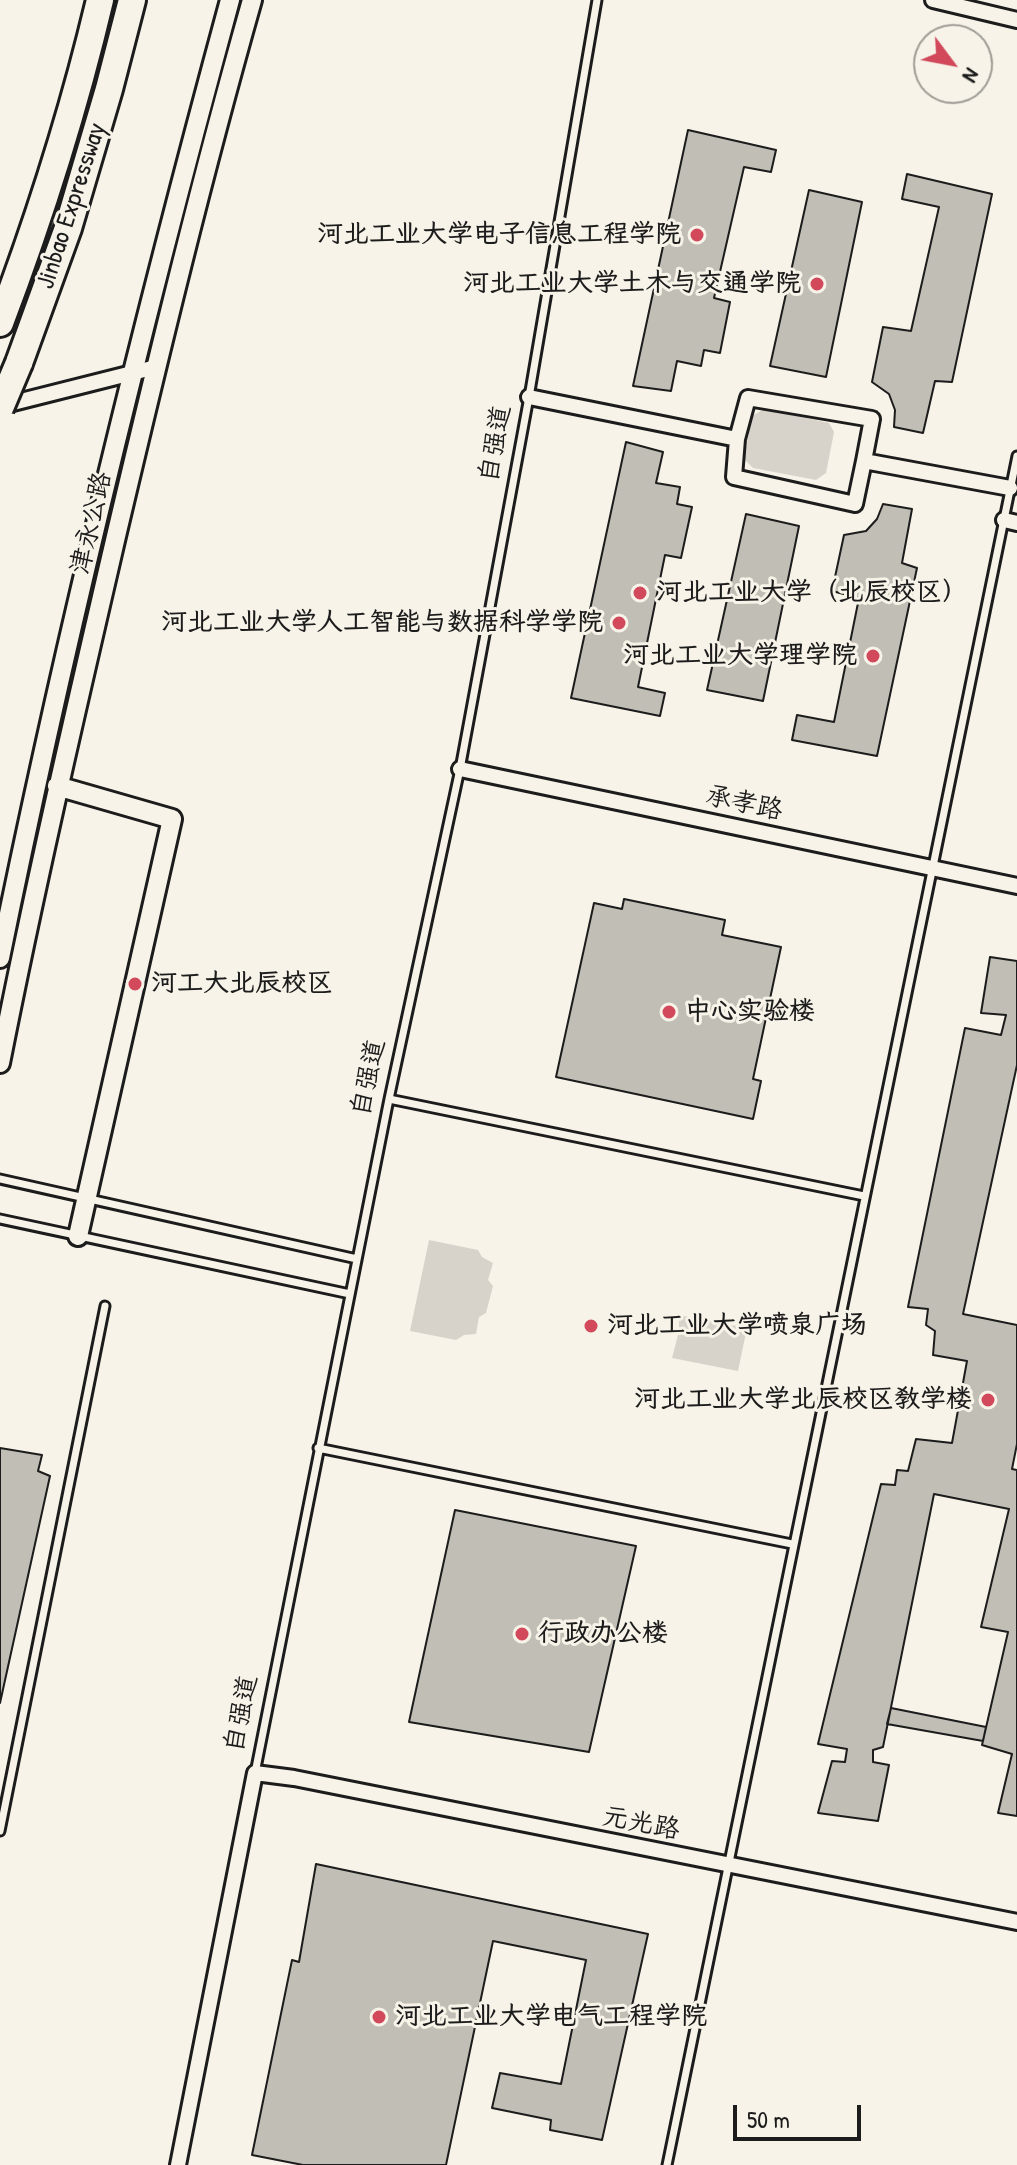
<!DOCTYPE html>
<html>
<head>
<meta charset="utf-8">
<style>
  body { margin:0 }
  #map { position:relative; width:1017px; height:2165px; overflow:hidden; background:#f7f3e8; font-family:"Patrick Hand",sans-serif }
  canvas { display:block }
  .north { position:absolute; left:913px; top:24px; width:80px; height:80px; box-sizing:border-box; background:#f7f3e8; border:2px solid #9f9d96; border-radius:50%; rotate:122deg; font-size:22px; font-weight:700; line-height:32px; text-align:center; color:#1c1c1c }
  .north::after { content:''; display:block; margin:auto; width:28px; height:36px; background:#d1495b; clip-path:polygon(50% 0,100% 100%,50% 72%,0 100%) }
  .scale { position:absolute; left:733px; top:2105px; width:128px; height:36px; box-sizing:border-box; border:4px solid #1c1c1c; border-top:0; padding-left:10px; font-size:24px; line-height:28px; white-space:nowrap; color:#1c1c1c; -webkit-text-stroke:6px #f7f3e8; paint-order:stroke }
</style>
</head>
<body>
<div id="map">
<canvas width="1017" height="2165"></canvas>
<div class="north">N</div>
<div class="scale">50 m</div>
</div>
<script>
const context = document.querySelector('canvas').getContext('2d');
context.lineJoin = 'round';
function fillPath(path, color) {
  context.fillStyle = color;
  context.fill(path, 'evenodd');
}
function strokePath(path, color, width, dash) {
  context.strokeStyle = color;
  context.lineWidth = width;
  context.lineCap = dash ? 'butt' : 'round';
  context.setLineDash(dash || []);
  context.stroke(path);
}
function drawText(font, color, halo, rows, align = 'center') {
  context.font = font + ' "Patrick Hand","LXGW WenKai TC",sans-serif';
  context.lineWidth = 6;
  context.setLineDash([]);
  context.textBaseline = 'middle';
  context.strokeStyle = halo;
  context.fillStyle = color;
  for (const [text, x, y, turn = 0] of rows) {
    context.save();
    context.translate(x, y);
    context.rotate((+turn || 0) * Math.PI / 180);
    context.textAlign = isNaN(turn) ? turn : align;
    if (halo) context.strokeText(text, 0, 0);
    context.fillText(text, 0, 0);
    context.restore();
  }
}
const green = new Path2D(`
  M764 409 829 423 834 432 826 473 816 480 753 468 744 459 752 416Z
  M429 1240 478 1250 482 1257 493 1263 488 1280 493 1286 486 1313 479 1317 476 1334 464 1335 456 1340 410 1331Z
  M679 1315 747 1328 738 1371 672 1358 679 1331Z`);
const building = new Path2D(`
  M688 130 776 150 771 172 744 167 714 298 730 302 720 353 704 350 701 366 677 361 671 391 633 386Z
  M907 174 992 194 952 382 935 381 923 433 894 427 895 410 889 394 872 382 883 327 911 331 939 207 902 199Z
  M809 190 862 202 826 377 770 366Z
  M626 442 663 452 656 483 680 487 677 504 692 507 681 558 665 555 638 687 665 693 660 716 571 698Z
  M883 504 912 509 902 563 917 568 877 756 792 740 797 715 834 722 859 598 832 591 844 535 866 531 877 519Z
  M746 514 799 526 763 701 707 690Z
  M624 899 725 920 722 935 781 947 753 1079 761 1081 753 1119 556 1077 594 903 622 909Z
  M990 957 1017 961V1065L963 1314 1017 1325V1444L1012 1469 1017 1470V1816L998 1813 1012 1754 982 1745 1008 1632 981 1627 1009 1509 934 1494 883 1747 873 1750V1762L889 1765 878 1821 818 1813 832 1761 845 1762 847 1749 818 1744 881 1484 895 1485 897 1470 908 1471 916 1439 952 1443 967 1361 933 1355 935 1331 926 1325 928 1309 908 1307 965 1028 1001 1035 1006 1015 981 1013Z
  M0 1448 42 1455 38 1471 50 1476 0 1703Z
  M455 1510 636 1546 589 1752 409 1722Z
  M891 1708 986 1727 983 1741 887 1724Z
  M316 1864 648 1934 602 2140 550 2130 551 2120 492 2108 500 2073 561 2084 586 1960 493 1941 446 2165H303L252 2155 292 1960 299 1962Z`);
const service = new Path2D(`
  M389 1099 864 1196
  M0 1179 357 1259
  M0 1219 350 1294
  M318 1448 792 1544
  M255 1773 389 1099 460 769 529 397 597 0
  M0 1831 105 1306
  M667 2165 1017 456`);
const minor = new Path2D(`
  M933 0 1017 20
  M529 397 737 439 734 477 855 504 864 461 1010 488
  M1 406 156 367
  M737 439 748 398 872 419 864 461
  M1004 520 1017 523
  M460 769 1017 886
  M178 2165 255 1773 294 1778 1017 1922`);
const tertiary = new Path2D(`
  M57 786 172 819 78 1236
  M0 958C65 636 144 317 230 0
  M0 1063C35 885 76 709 117 532 159 354 202 176 252 0`);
const motorway = new Path2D(`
  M0 323C40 217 74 110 100 0
  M19 363 68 228 109 89 132 0`);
const motorwayBridge = new Path2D(`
  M0 408 19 363`);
const markers = [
  [697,235,8,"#d1495b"],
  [817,284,8,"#d1495b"],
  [640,593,8,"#d1495b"],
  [619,623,8,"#d1495b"],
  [873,656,8,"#d1495b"],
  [135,984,8,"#d1495b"],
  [669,1012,8,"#d1495b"],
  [591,1326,8,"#d1495b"],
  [988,1400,8,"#d1495b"],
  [522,1634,8,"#d1495b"],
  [379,2017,8,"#d1495b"]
];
const streetNames = [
  ["Jinbao Expressway",72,206,-72],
  ["自强道",496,444,-80],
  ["津永公路",92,523,-77],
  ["承孝路",744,804,12],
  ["自强道",369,1078,-78],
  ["自强道",242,1714,-79],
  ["元光路",641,1824,11]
];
const poiNames = [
  ["河北工业大学电子信息工程学院",681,235,"right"],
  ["河北工业大学土木与交通学院",801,284,"right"],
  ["河北工业大学（北辰校区）",656,593],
  ["河北工业大学人工智能与数据科学学院",603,623,"right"],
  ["河北工业大学理学院",857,656,"right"],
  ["河工大北辰校区",151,984],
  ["中心实验楼",685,1012],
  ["河北工业大学喷泉广场",607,1326],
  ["河北工业大学北辰校区教学楼",972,1400,"right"],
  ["行政办公楼",538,1634],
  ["河北工业大学电气工程学院",395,2017]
];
fillPath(green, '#d7d3cb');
fillPath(building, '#c0beb5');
strokePath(building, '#1c1c1c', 2);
strokePath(service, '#1c1c1c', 13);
strokePath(minor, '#1c1c1c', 20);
strokePath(tertiary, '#1c1c1c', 24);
strokePath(motorway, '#1c1c1c', 32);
strokePath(service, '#f7f3e8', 7);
strokePath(minor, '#f7f3e8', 14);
strokePath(tertiary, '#f7f3e8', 18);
strokePath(motorway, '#f7f3e8', 26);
strokePath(motorwayBridge, '#1c1c1c', 32, []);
strokePath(motorwayBridge, '#f7f3e8', 26);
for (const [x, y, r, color] of markers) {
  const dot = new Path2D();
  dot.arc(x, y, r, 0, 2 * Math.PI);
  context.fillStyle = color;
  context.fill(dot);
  strokePath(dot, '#f7f3e8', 3);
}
drawText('26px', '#1c1c1c', '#f7f3e8', streetNames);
drawText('bold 26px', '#1c1c1c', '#f7f3e8', poiNames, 'left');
</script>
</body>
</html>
